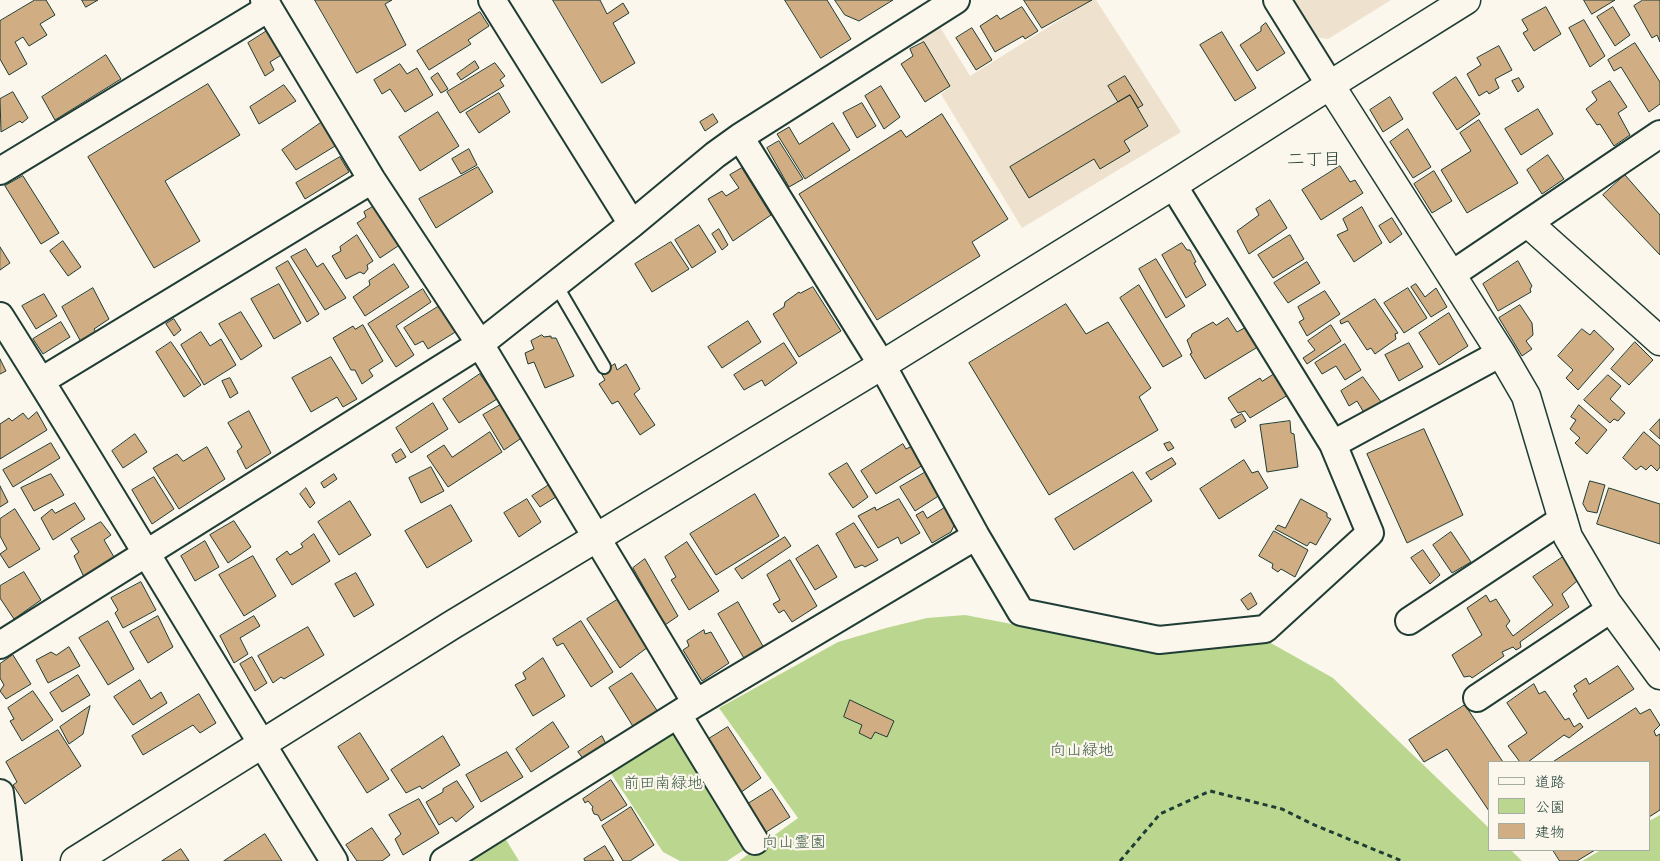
<!DOCTYPE html>
<html>
<head>
<meta charset="utf-8">
<style>
  body { margin:0 }
  #map { position:relative; width:1660px; height:861px; overflow:hidden; background:#fbf7ec; font-family:"Playpen Sans","Klee One",sans-serif }
  canvas { display:block }
  .legend { position:absolute; left:1488px; top:761px; width:162px; height:90px; box-sizing:border-box; background:#fbf7ec; border:1px solid #a3ada2; margin:0; padding:6px 9px; list-style:none; font-size:15px; color:#1f3d34 }
  .legend li { display:flex; align-items:center; gap:10px; height:25px }
  .legend b { width:25px; border:1px solid #a3ada2 }
</style>
</head>
<body>
<div id="map">
<canvas width="1660" height="861"></canvas>
<ul class="legend">
<li><b style="height:6px;background:#fbf7ec"></b>道路</li>
<li><b style="height:14px;background:#bbd78f"></b>公園</li>
<li><b style="height:14px;background:#d1ad84"></b>建物</li>
</ul>
</div>
<script>
const context = document.querySelector('canvas').getContext('2d');
context.lineJoin = 'round';
function fillPath(path, color) {
  context.fillStyle = color;
  context.fill(path, 'evenodd');
}
function strokePath(path, color, width, dash) {
  context.strokeStyle = color;
  context.lineWidth = width;
  context.lineCap = dash ? 'butt' : 'round';
  context.setLineDash(dash || []);
  context.stroke(path);
}
function drawText(font, color, halo, rows, align = 'center') {
  context.font = font + ' "Playpen Sans","Klee One",sans-serif';
  context.lineWidth = 4.5;
  context.setLineDash([]);
  context.textBaseline = 'middle';
  context.strokeStyle = halo;
  context.fillStyle = color;
  for (const [text, x, y, turn = 0] of rows) {
    context.save();
    context.translate(x, y);
    context.rotate((+turn || 0) * Math.PI / 180);
    context.textAlign = isNaN(turn) ? turn : align;
    if (halo) context.strokeText(text, 0, 0);
    context.fillText(text, 0, 0);
    context.restore();
  }
}
const built = new Path2D(`
  M1092 0H1096L1181 132 1022 228 941 94 949 88 918 36 938 24 970 76Z
  M1292 0H1391L1328 39 1315 37Z`);
const green = new Path2D(`
  M965 615 1162 653 1269 642 1333 678 1489 828V850H1511L1522 861H739L798 818 719 708 838 642 886 628 927 618Z
  M674 731 750 846 727 861H680L663 852 610 772Z
  M1660 815V861H1582L1601 850H1649V821Z
  M505 838 519 861H468Z`);
const building = new Path2D(`
  M35 0H46L55 15 40 24 47 35 29 46 23 37 15 42 27 64 9 75 0 59V21Z
  M82 0H98L86 7Z
  M315 0H392L385 4 406 45 357 73Z
  M553 0H600L607 14 623 3 629 13 613 23 635 63 602 83Z
  M785 0H827L851 39 821 58Z
  M835 0H893L859 21 845 15Z
  M1024 0H1092L1042 28Z
  M1584 0H1615L1592 14Z
  M1643 0H1660V42L1657 35 1652 38 1634 6Z
  M1022 7 1038 31 1025 39 1023 36 995 52 980 26 997 15 1000 19Z
  M1546 7 1561 34 1534 51 1523 33 1528 30 1522 20Z
  M1613 7 1630 35 1615 46 1597 17Z
  M480 12 489 26 468 40 471 44 429 70 417 51Z
  M1584 20 1605 56 1590 67 1569 28Z
  M1266 23 1285 53 1257 71 1240 45 1261 31V27Z
  M972 28 992 60 976 70 956 38Z
  M270 29 283 54 270 62 274 70 265 76 248 43Z
  M1222 32 1256 88 1235 101 1200 45Z
  M924 42 950 86 925 102 901 64 913 56 910 49Z
  M1635 43 1660 82V104L1649 112 1621 67 1614 71 1608 60Z
  M1499 46 1512 70 1495 79 1499 88 1489 94 1487 91 1479 96 1467 74 1481 65 1477 58Z
  M106 55 121 79 55 120 42 97Z
  M475 61 479 68 461 80 457 74Z
  M495 63 505 76 500 80 504 86 460 113 447 92Z
  M400 64 407 74 417 68 433 95 405 112 390 89 382 94 374 80Z
  M438 73 448 89 441 93 431 78Z
  M1125 76 1143 105 1138 108 1130 95 1118 102 1108 86Z
  M1456 77 1480 114 1457 130 1433 93Z
  M1519 78 1524 87 1518 92 1512 81Z
  M1610 81 1627 107 1618 113 1630 135 1614 146 1600 124 1597 125 1586 109 1597 100 1592 92Z
  M208 84 240 135 165 181 200 241 154 268 88 157Z
  M284 85 296 101 259 124 250 107Z
  M881 86 900 117 884 129 865 96Z
  M13 92 28 118 22 123 20 121 1 132 0 99Z
  M499 93 510 112 479 133 466 113Z
  M1130 95 1148 126 1124 141 1130 151 1100 169 1094 159 1029 198 1010 167Z
  M1390 97 1403 119 1383 132 1370 110Z
  M862 103 876 126 857 138 843 113Z
  M1538 109 1553 134 1521 155 1505 129Z
  M438 112 459 146 420 171 399 137Z
  M713 114 718 122 705 131 700 122Z
  M942 114 1008 219 972 242 980 256 877 320 799 194 901 130 906 137Z
  M325 120 340 143 296 170 282 150Z
  M1479 120 1518 183 1467 213 1441 170 1471 151 1460 133Z
  M833 123 850 150 805 179 777 134 789 127 799 144Z
  M1408 129 1431 167 1413 178 1390 142Z
  M779 141 803 179 789 187 767 148Z
  M469 149 477 165 461 174 452 159Z
  M1548 155 1564 179 1542 194 1527 170Z
  M340 157 349 172 305 199 296 183Z
  M1340 166 1350 182 1355 180 1363 193 1321 220 1302 190Z
  M478 167 493 192 436 228 419 199Z
  M742 168 771 215 733 241 708 199 722 191 726 196 739 188 730 175Z
  M1434 171 1452 201 1432 213 1414 184Z
  M1625 175 1660 215V255L1603 195Z
  M23 176 59 233 41 244 5 186Z
  M1270 200 1287 228 1249 254 1237 231 1259 215 1256 209Z
  M376 205 401 244 380 258 357 223 366 217 364 212Z
  M1362 207 1382 243 1354 262 1337 235 1348 230 1343 219Z
  M1392 218 1402 234 1390 243 1379 226Z
  M699 225 716 252 692 268 675 240Z
  M719 229 728 245 722 250 712 234Z
  M357 235 373 261 367 265 368 269 364 274 360 272 346 279 332 256 341 251 340 247Z
  M1290 235 1304 259 1273 278 1258 255Z
  M63 241 81 267 68 276 50 251Z
  M671 242 689 269 652 292 635 264Z
  M1182 243 1187 250H1190L1196 262 1194 263 1206 285 1186 298 1162 255Z
  M0 247 10 263 0 270Z
  M306 249 317 267 323 263 346 298 325 310 291 257Z
  M1156 259 1185 306 1166 318 1139 269Z
  M288 261 319 314 307 322 276 268Z
  M1518 261 1532 286 1530 289 1531 292 1498 311 1483 284Z
  M1307 262 1320 283 1288 303 1274 283Z
  M394 264 409 287 365 316 353 297 370 285 369 281Z
  M279 284 301 323 274 339 251 299Z
  M1416 284 1425 297 1436 288 1447 307 1431 317 1411 287Z
  M1139 285 1182 356 1163 367 1120 298Z
  M813 287 841 331 799 357 773 314 784 307 785 302 799 292 800 293Z
  M93 288 109 319 94 329 97 334 81 342 62 307Z
  M1408 288 1427 318 1404 333 1384 303Z
  M423 289 431 302 396 326 414 355 396 367 368 324Z
  M1325 291 1340 314 1307 336 1299 322 1304 319 1298 307Z
  M44 294 57 316 36 329 22 306Z
  M1375 299 1398 333 1395 334 1396 339 1375 354 1371 348 1367 350 1348 321 1341 324 1340 321Z
  M1066 304 1086 334 1108 322 1151 388 1139 397 1158 430 1049 495 969 363Z
  M441 305 457 331 428 349 423 341 415 345 404 328Z
  M1520 305 1532 323 1533 335 1526 341 1532 349 1522 356 1499 318Z
  M241 312 262 346 241 360 219 324Z
  M1449 313 1468 346 1439 365 1419 333Z
  M1228 318 1237 332 1248 326 1261 345 1205 379 1190 354 1192 353 1187 340 1191 337 1192 334 1213 322 1216 325Z
  M174 319 181 330 174 336 166 324Z
  M748 321 761 342 722 368 708 347Z
  M61 322 70 337 43 354 33 339Z
  M363 325 383 361 369 370 373 376 362 384 355 370H351L333 338 353 326 355 329Z
  M1331 325 1341 341 1307 364 1303 358 1315 350 1308 341Z
  M1582 329 1590 335 1594 330 1614 349 1578 390 1566 378 1573 370 1558 356Z
  M201 332 210 346 221 339 236 365 204 385 181 345Z
  M542 335 544 337 551 336V338H556L574 376 545 388 534 362 528 364 525 353 534 349 531 341Z
  M171 342 201 385 184 397 156 352Z
  M1635 342 1653 360 1629 385 1611 369Z
  M784 343 797 363 765 386 762 380 744 390 734 375Z
  M1409 343 1423 367 1399 381 1385 355Z
  M1345 344 1361 370 1345 380 1336 366 1322 374 1315 363Z
  M331 357 357 399 343 407 337 397 311 412 292 378Z
  M0 359 6 371 0 374Z
  M615 364 617 370 626 364 640 389 634 394 655 425 640 435 618 401 612 404 599 384 605 380 601 373Z
  M1276 373 1288 395 1250 418 1245 411 1238 413 1228 398 1260 378 1262 381Z
  M480 374 497 399 459 423 443 399Z
  M1608 375 1621 386 1610 399 1625 413 1618 421 1614 419 1610 423 1584 400Z
  M1363 377 1384 406 1366 416 1357 401 1349 406 1341 391Z
  M230 378 238 393 230 398 222 381Z
  M433 403 448 429 411 453 396 428Z
  M502 404 523 437 504 450 483 415Z
  M1579 405 1607 430 1587 454 1575 443 1580 438 1570 429 1576 420 1571 417Z
  M249 411 271 453 246 469 237 451 242 447 228 423Z
  M37 412 47 430 0 459V424L9 418 12 421 23 413 28 419Z
  M1242 414 1246 421 1235 428 1231 420Z
  M1660 419V439L1650 430Z
  M1290 421 1291 433 1294 434 1298 467 1267 472 1260 425Z
  M1424 429 1463 515 1407 543 1367 454Z
  M490 432 502 452 448 487 427 456 444 445 452 457Z
  M1644 432 1660 446V467L1657 471 1651 465 1646 470 1641 466 1636 470 1623 458Z
  M135 434 147 452 123 468 112 451Z
  M1170 442 1174 448 1168 451 1164 444Z
  M51 443 60 458 13 487 3 470Z
  M903 444 906 449 912 446 923 465 876 494 861 471Z
  M207 447 225 479 179 509 153 468 177 454 183 461Z
  M401 449 406 457 396 463 392 455Z
  M1172 458 1176 464 1151 480 1146 473Z
  M1244 460 1252 473 1258 471 1268 488 1219 519 1200 489Z
  M847 463 868 497 853 508 829 474Z
  M431 467 444 491 421 503 409 478Z
  M926 472 940 495 915 511 900 487Z
  M1133 472 1152 501 1074 550 1055 519Z
  M51 474 64 495 34 511 21 488Z
  M334 474 337 479 324 488 321 483Z
  M154 477 174 509 152 524 132 490Z
  M1590 481 1605 485 1597 513 1587 511 1583 504Z
  M552 483 559 495 540 507 532 496Z
  M0 486 8 502 0 507Z
  M306 488 315 503 310 508 300 494Z
  M1609 488 1660 504V544L1597 524Z
  M755 494 779 536 716 575 690 534Z
  M527 499 541 522 519 537 504 513Z
  M899 499 920 533 901 544 898 537 878 548 858 516 875 507 876 510Z
  M1301 499 1327 513V517L1331 519 1316 545 1310 542 1307 546 1275 529 1278 525 1285 528Z
  M350 501 371 535 339 555 318 522Z
  M75 503 85 519 53 540 41 518 52 509 55 513Z
  M451 505 472 541 427 568 405 531Z
  M946 507 955 523 951 532 932 543 916 515 923 511 927 518Z
  M15 509 40 549 9 568 0 554 7 549 0 536V519Z
  M234 521 251 547 228 563 210 535Z
  M101 522 111 535 104 540 114 557 84 577 74 556 79 552 71 539Z
  M854 523 878 560 865 567 862 565 855 568 836 534Z
  M1274 531 1308 550 1295 577 1281 569 1278 572 1272 568 1273 564 1259 556Z
  M1451 532 1471 562 1452 573 1433 545Z
  M314 534 330 561 292 585 276 559 287 551 290 555 303 547 301 544Z
  M785 537 791 546 742 579 735 569Z
  M205 541 219 567 195 581 181 556Z
  M687 542 719 591 689 610 671 580 676 577 665 557Z
  M818 545 837 577 815 590 796 559Z
  M1423 550 1440 575 1430 584 1411 558Z
  M253 556 276 596 244 616 219 575Z
  M1563 557 1577 581 1562 594 1569 607 1520 642 1521 647 1516 650 1513 647 1502 652 1504 656 1472 678 1470 676 1464 677 1452 655 1482 635 1467 608 1486 595 1490 602 1496 599 1510 621 1506 626 1513 636 1553 605 1533 577Z
  M645 559 678 616 665 625 633 568Z
  M790 560 817 606 792 622 784 610 779 613 773 604 780 600 767 575Z
  M24 572 41 600 14 619 0 598V586Z
  M356 573 374 605 354 617 335 584Z
  M141 582 156 610 123 628 115 613 118 610 111 598Z
  M1251 593 1257 604 1248 610 1241 600Z
  M620 598 652 644 620 668 587 619Z
  M738 602 764 648 745 660 718 614Z
  M158 616 173 647 148 663 130 632Z
  M254 616 260 626 240 638 248 654 234 663 220 636Z
  M108 621 134 669 108 685 79 638Z
  M581 621 613 672 591 687 563 643 557 646 553 639Z
  M308 627 324 655 284 679 281 677 273 683 258 656Z
  M704 630 705 634 711 632 729 663 702 681 683 650 689 646 687 641Z
  M69 647 80 666 48 683 36 660 51 652 56 655Z
  M13 655 31 684 6 699 0 691 4 685 0 678V664Z
  M252 657 267 683 255 691 240 664Z
  M543 658 565 696 533 716 515 685 526 679 523 673Z
  M1618 666 1634 689 1588 719 1573 694 1577 691 1574 686 1586 678 1589 684Z
  M632 673 658 712 634 728 609 688Z
  M78 675 90 695 62 712 50 693Z
  M140 680 151 699 161 692 167 703 133 725 114 697Z
  M1534 684 1539 694 1545 691 1565 720 1569 718 1574 727 1580 723 1583 727 1569 738 1564 735 1528 762H1520L1508 746 1527 733 1507 703Z
  M33 691 53 720 22 741 10 721 14 719 8 708Z
  M199 694 216 723 200 733 193 725 143 755 132 736Z
  M850 700 894 721 887 737 875 732 871 739 859 733 862 725 844 717Z
  M1465 705 1503 762H1489V811L1447 749 1424 762 1409 740Z
  M90 706 83 734 69 744 60 727Z
  M1636 708 1640 714 1650 709 1660 725 1654 731 1656 736 1660 734V810L1649 817V762H1553Z
  M553 722 569 747 531 772 516 749Z
  M728 727 761 778 740 793 707 740Z
  M58 730 81 766 25 804 13 785 17 782 6 762Z
  M360 733 389 779 367 793 338 747Z
  M443 736 460 765 422 789 420 786 406 793 391 770Z
  M602 736 607 746 584 760 578 752Z
  M507 752 523 777 481 802 466 775Z
  M611 780 627 805 601 821 598 815 594 814 592 809 593 807 588 801 585 803 583 799Z
  M457 781 474 807 456 822 452 817 439 825 426 802 443 792V789Z
  M772 789 790 817 763 834 746 805Z
  M419 799 439 833 403 855 395 839 401 834 389 815Z
  M631 807 654 845 630 861H623L602 826Z
  M372 828 390 855 382 861H357L346 845Z
  M265 834 282 861H224Z
  M605 846 614 861H585L584 859Z
  M181 849 189 861H162Z
  M1553 850H1595L1577 861H1560Z`);
const path = new Path2D(`
  M1120 861 1160 814 1210 791 1282 809 1312 824 1402 861`);
const lane = new Path2D(`
  M556 285 604 367`);
const street = new Path2D(`
  M264 0 372 180 480 344 696 703
  M492 0 632 224
  M1277 0 1330 85
  M740 137 882 365 976 536 1021 612 1159 640 1265 629 1370 533 1333 444 1173 185
  M0 171 269 8
  M1451 275 1660 134
  M0 316C114 496 221 680 334 861
  M41 381 372 180
  M1333 444 1501 353
  M1409 621 1563 519
  M0 645 480 344 632 224 715 155 740 137 956 0
  M1477 698 1611 609
  M678 715 755 841
  M0 793 8 861
  M444 861 696 703 976 536`);
const secondary = new Path2D(`
  M1330 85 1501 353 1526 396 1568 537 1607 603 1660 675
  M1529 224 1660 341
  M75 861 452 625 882 365 1173 185 1330 85 1466 0`);
const parkNames = [
  ["向山緑地",1082,751],
  ["前田南緑地",663,784],
  ["向山霊園",794,843]
];
const neighbourhoodNames = [
  ["二丁目",1314,160]
];
fillPath(built, '#eee1cd');
fillPath(green, '#bbd78f');
fillPath(building, '#d1ad84');
strokePath(building, '#1f3d34', 1);
strokePath(lane, '#1f3d34', 16);
strokePath(street, '#1f3d34', 30);
strokePath(secondary, '#1f3d34', 31);
strokePath(path, '#1f3d34', 3, [5, 4]);
strokePath(lane, '#fbf7ec', 12);
strokePath(street, '#fbf7ec', 26);
strokePath(secondary, '#fbf7ec', 28);
drawText('16px', '#3e5c46', '#fbf7ec', parkNames);
drawText('18px', '#1f3d34', '#fbf7ec', neighbourhoodNames);
</script>
</body>
</html>
